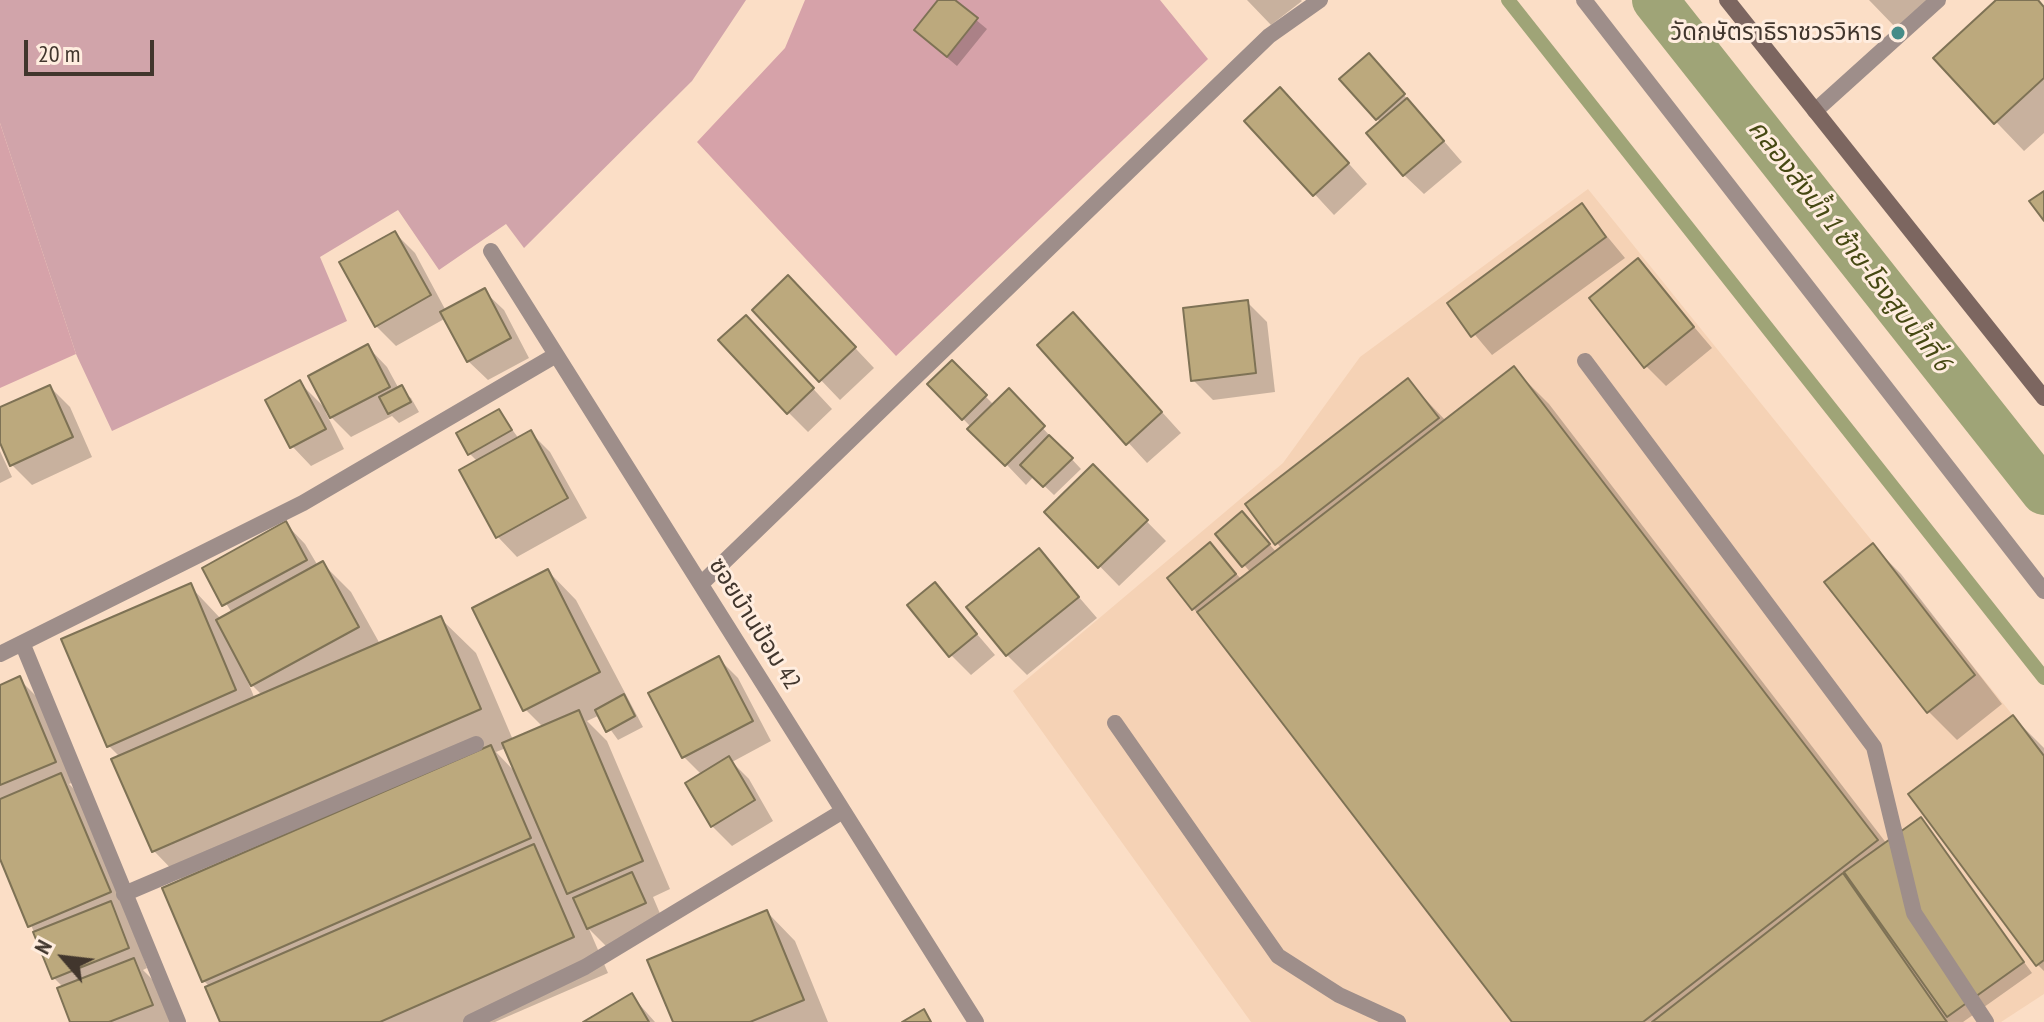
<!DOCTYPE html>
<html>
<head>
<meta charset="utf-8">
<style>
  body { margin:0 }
  #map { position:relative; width:2044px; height:1022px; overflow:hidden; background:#fbdec6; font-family:"PT Sans Narrow",sans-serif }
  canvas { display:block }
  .north { position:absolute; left:24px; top:918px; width:80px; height:80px; -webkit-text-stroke:6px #ffeddf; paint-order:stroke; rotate:298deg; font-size:22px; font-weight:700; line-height:32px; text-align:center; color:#41362d }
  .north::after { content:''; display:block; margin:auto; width:28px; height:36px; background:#41362d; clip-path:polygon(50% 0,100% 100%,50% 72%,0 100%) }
  .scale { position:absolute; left:24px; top:40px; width:130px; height:36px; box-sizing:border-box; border:4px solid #41362d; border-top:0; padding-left:10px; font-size:24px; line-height:28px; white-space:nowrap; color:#41362d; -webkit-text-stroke:6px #ffeddf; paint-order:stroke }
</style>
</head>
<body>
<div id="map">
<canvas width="2044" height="1022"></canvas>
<div class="north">N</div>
<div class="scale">20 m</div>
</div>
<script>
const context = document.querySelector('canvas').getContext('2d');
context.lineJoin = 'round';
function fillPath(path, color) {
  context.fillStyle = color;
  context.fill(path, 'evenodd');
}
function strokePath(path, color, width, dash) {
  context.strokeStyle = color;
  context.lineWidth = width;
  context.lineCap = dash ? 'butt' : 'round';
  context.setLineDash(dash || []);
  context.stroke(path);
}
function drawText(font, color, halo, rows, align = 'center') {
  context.font = font + ' "PT Sans Narrow","Noto Sans Thai",sans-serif';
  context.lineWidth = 6;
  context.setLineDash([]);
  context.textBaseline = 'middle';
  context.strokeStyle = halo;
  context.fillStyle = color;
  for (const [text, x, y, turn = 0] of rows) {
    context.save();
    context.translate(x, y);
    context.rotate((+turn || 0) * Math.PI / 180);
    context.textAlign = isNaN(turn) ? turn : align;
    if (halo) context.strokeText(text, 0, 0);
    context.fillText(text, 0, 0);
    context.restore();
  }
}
const built = new Path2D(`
  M1588 189 2044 754V994L2001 1022H1251L1013 691 1283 463 1360 357Z`);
const green = new Path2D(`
  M0 0H746L692 81 524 248 506 224 439 270 398 210 320 257 347 321 112 431 76 354 0 123Z`);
const forest = new Path2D(`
  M805 0H1160L1208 59 896 356 697 142 785 48Z
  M0 123 76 354 0 388Z`);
const shadow = new Path2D(`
  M941 0H952L987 29 957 66 926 40Z
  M1247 0H1301L1302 1 1271 25Z
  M1869 0H1933L1897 29Z
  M1999 0H2037L2044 7V133L2024 151 1936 59Z
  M1378 65 1462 162 1424 194 1404 175 1381 123 1342 79Z
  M1300 109 1367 184 1334 215 1247 121Z
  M1582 206 1625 258 1492 355 1449 304Z
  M395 233 415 253 446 311 484 291 504 310 529 358 488 380 468 361 446 318 396 346 376 326Z
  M1638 261 1712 348 1666 386 1646 366Z
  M808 298 874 368 840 400 754 310Z
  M1247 302 1267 322 1275 392 1213 400 1193 380Z
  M1073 314 1181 433 1147 463 1039 345Z
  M765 337 832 409 808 432 788 412Z
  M368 347 387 367 399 389 411 398 419 412 399 423 392 416 351 437 325 411 344 449 311 466 292 446 300 383 327 410Z
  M952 363 994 405 1008 391 1081 469 1054 495 1034 476 1026 485 930 384Z
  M1514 369 1549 404 1887 844 1921 820 2032 973 1963 1022H1514L1170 578 1210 545 1242 580 1251 573 1218 534 1251 523 1277 553 1282 549 1277 543 1408 381 1446 421Z
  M50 387 70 407 92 457 32 485 12 465 0 438V410Z
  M499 411 519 439 530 432 550 452 587 518 517 557 498 537 478 462 470 454Z
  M0 451 12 477 0 483Z
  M1093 467 1166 541 1119 586 1047 512Z
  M286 524 305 544 318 566 323 564 351 592 380 644 440 618 476 653 513 740 543 727 525 709 548 571 576 600 643 727 618 740 600 715 587 721 607 741 670 889 653 897 664 923 608 948 589 929 608 973 495 1022H222L210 987 204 981 183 881 154 851 120 757 109 746 190 586 221 619 232 613 204 568ZM247 680 262 695 255 699ZM506 748 516 773 496 752Z
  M1873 546 1901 574 2002 704 1957 740 1929 712 1827 582Z
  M1039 551 1097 618 1027 675 1007 655Z
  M935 585 995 655 971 675 951 655Z
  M718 658 738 678 771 741 732 762 749 779 773 821 732 846 712 826 702 775 684 757 651 694Z
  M19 679 39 699 74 782 69 784 89 804 147 968 143 970 153 980 170 1022H72L64 988 54 978 0 854V687Z
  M2013 717 2044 748V971L2038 965Z
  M767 912 795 941 828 1022H675Z
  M632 996 655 1022H587Z`);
const stream = new Path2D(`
  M1508 0 2044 678`);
const canal = new Path2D(`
  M1655 0 2044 492`);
const building = new Path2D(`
  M938 0H955L978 18 947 57 914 30Z
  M1996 0H2038L2044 7V78L1994 124 1933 58Z
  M1369 53 1405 94 1376 120 1339 79Z
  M1280 87 1349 163 1313 196 1244 121Z
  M1407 98 1444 141 1403 176 1366 133Z
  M2044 191V221L2029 201Z
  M1582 203 1606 237 1471 337 1447 303Z
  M395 231 431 295 375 327 339 262Z
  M1638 258 1694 327 1644 368 1589 298Z
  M788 275 856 347 819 382 752 310Z
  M485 288 511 338 467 362 440 312Z
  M1248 300 1256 373 1191 381 1183 308Z
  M1073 312 1162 412 1126 445 1037 345Z
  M746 315 814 388 787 414 718 340Z
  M368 344 390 387 330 418 308 376Z
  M952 360 987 395 962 420 927 384Z
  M1514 366 1878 840 1643 1022H1512L1197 612Z
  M1408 378 1439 418 1275 545 1245 504Z
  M300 380 326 429 290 448 265 400Z
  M50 385 73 437 10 466 0 443V407Z
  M402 385 411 402 388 414 379 397Z
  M1009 388 1045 426 1005 466 967 429Z
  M499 409 512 430 468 455 456 433Z
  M531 430 568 498 496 538 459 470Z
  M1049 435 1073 458 1043 487 1020 465Z
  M1093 464 1148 520 1098 568 1044 512Z
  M1242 511 1270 544 1242 567 1215 534Z
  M286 521 307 560 222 606 202 568Z
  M1210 542 1236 574 1192 610 1167 578Z
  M1873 543 1975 675 1927 713 1824 582Z
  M1039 548 1079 597 1006 656 966 607Z
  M323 561 359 627 251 686 216 620Z
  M548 569 600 672 523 711 472 608Z
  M935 582 977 634 949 657 907 605Z
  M191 583 236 690 107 747 61 639Z
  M441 616 481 709 152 852 111 759Z
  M719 656 753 721 682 758 648 693Z
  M20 676 56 762 0 785V685Z
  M624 694 635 716 606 732 595 710Z
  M579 710 643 861 567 894 502 743Z
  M2013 715 2044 756V960L2036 966 1908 794Z
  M491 745 531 838 202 982 162 888Z
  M729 756 755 800 711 827 685 783Z
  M61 773 111 892 28 927 0 859V799Z
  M1921 817 2024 962 1947 1017 1844 872Z
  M534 844 574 937 380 1022H220L205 987Z
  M632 872 646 903 587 929 573 898Z
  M1843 873 1947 1022H1652Z
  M111 901 129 948 52 979 33 932Z
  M767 910 804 1000 750 1022H673L647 960Z
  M134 958 153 1005 109 1022H70L57 988Z
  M632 993 649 1022H583Z
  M924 1009 931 1022H902Z`);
const service = new Path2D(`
  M1585 361 1874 747 1914 913 1986 1022
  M1115 723 1278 956 1339 995 1398 1022`);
const minor = new Path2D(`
  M1584 0 2044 591
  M1815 111 1938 0
  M491 251 976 1022
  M701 584 1269 36 1320 0
  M23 645 178 1022
  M0 654 303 503 556 355
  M124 894 476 744
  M471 1022 585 967 843 811`);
const secondary = new Path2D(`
  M1727 0 2044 398`);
const markers = [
  [1898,33,8,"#458c88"]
];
const poiNames = [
  ["วัดกษัตราธิราชวรวิหาร",1882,33]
];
const streetNames = [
  ["ซอยบ้านป้อม 42",754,624,58]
];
const waterNames = [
  ["คลองส่งน้ำ 1 ซ้าย-โรงสูบน้ำที่ 6",1849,246,52]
];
fillPath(built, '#f5d2b5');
fillPath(green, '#d1a4aa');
fillPath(forest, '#d6a2a9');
fillPath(shadow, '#0003');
strokePath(stream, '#9fa477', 14);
strokePath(canal, '#9fa477', 46);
fillPath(building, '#bca97d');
strokePath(building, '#7e7255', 2);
strokePath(service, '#9e8e8a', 16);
strokePath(minor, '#9e8e8a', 16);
strokePath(secondary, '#7c6660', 16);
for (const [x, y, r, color] of markers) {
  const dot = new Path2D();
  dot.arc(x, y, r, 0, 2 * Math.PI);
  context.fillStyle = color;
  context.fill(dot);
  strokePath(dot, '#ffeddf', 3);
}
drawText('24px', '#41362d', '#ffeddf', poiNames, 'right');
drawText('24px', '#41362d', '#ffeddf', streetNames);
drawText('italic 26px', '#464913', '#ffeddf', waterNames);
</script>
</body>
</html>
